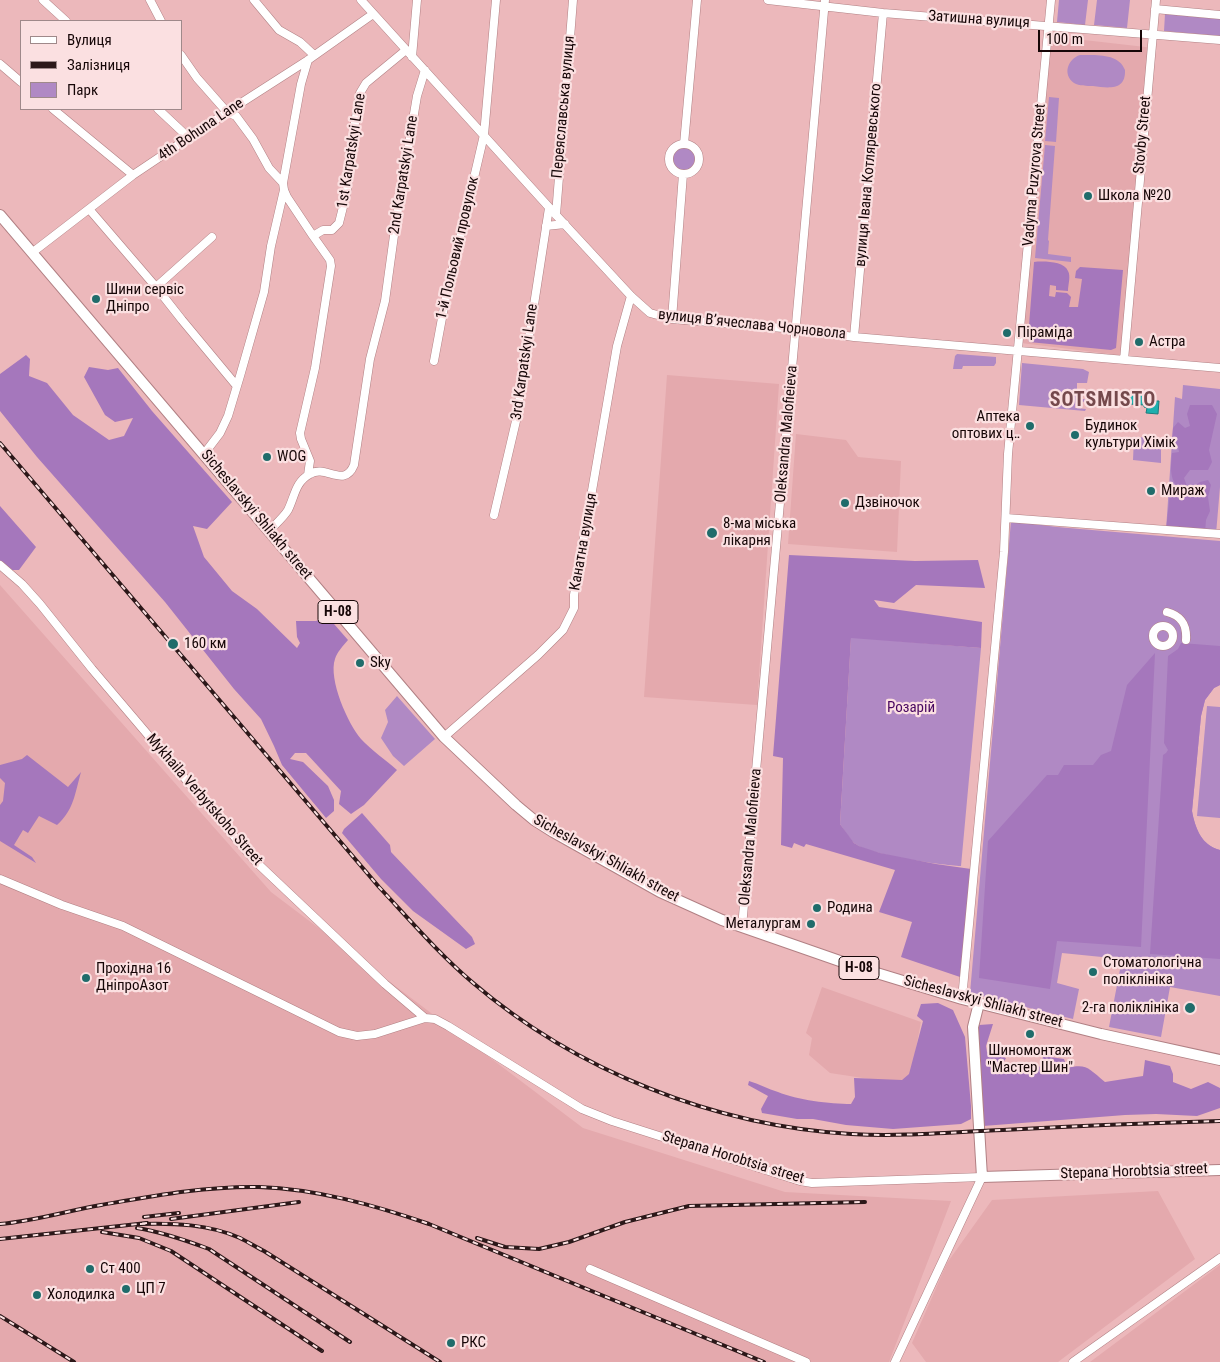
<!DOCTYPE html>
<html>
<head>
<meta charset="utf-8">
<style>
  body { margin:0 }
  #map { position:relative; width:1220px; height:1362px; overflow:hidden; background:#ecb8bb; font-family:"Roboto Condensed",sans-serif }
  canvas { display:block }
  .legend { position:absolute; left:20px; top:20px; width:162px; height:90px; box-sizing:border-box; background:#fbe0e1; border:1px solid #9f898a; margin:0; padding:6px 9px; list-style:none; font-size:15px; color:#160607 }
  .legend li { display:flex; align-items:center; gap:10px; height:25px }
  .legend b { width:25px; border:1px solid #9f898a }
  .scale { position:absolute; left:1038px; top:30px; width:104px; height:22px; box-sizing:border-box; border:2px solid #160607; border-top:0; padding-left:6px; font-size:15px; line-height:18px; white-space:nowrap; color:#160607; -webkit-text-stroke:4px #fbe0e1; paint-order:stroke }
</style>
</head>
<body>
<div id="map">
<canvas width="1220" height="1362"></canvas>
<ul class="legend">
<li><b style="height:6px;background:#fff"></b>Вулиця</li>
<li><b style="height:6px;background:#2c1819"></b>Залізниця</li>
<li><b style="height:14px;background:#b089c4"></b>Парк</li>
</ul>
<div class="scale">100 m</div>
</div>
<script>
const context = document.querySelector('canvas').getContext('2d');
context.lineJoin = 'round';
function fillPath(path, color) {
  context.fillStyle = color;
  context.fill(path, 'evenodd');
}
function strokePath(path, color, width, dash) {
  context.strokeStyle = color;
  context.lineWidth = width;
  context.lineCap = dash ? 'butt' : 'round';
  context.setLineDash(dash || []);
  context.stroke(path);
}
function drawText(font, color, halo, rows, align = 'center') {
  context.font = font + ' "Roboto Condensed",sans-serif';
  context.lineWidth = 4.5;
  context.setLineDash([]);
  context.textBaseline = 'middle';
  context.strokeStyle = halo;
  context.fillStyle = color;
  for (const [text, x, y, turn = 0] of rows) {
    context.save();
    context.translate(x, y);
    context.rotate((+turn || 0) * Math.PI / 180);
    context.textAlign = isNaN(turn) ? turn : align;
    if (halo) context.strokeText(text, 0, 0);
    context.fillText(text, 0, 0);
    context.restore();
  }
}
const built = new Path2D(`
  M1049 36 1154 48 1127 356 1021 343Z
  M667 375 779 384 757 705 644 697Z
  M796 434 846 440 858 457 901 461 897 552 788 544Z
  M0 585 271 892 583 1128 785 1192 951 1201 889 1362H0Z
  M822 987 921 1022 909 1085 830 1073 809 1055 812 1038 806 1033Z
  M1158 1191 1195 1259 1058 1362H926L912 1343 947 1263 992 1200Z
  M1220 1265V1362H1090Z`);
const green = new Path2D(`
  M1059 0H1088L1085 25 1057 22Z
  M1097 0H1130L1127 28 1094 25Z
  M1165 14 1220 19V36L1164 31Z
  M1080 55C1095 55 1119 53 1125 70 1126 91 1108 88 1093 86 1087 86 1079 86 1074 83 1062 74 1068 59 1080 55Z
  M1049 97 1059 98 1056 142 1045 141Z
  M1045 145 1055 146 1048 240 1049 241 1048 254 1071 257V262L1035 258Z
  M673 159a11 11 0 1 1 22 0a11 11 0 1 1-22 0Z
  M957 354 996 357V363L994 366H963L962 369H953L955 356Z
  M1022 363 1083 369 1089 372 1087 383H1077V389L1087 390V392H1077L1076 399H1086V402L1076 401 1075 408 1086 409 1085 411 1019 405Z
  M1183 385 1220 389V487L1216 534 1166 530 1175 397 1182 399Z
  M1134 437 1161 438V463L1133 460Z
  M1011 521 1057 527 1220 541V685L1214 688 1205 700 1201 716 1192 811C1195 828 1202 846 1220 850V996L1170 987 1161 1037 1109 1027 1122 959 1062 953 1057 983 1079 989 1073 1019 970 993Z
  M851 637 981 648 961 866C941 865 868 855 854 843 849 838 844 830 840 824Z
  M397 696 435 739 404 766 393 756 381 738 388 722 385 710Z
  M1207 706 1220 707V818L1197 816Z`);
const forest = new Path2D(`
  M1034 262C1043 261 1064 261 1068 271 1071 276 1068 285 1068 291L1056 290V286L1050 285 1049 296 1055 297 1056 292 1067 293 1071 297 1069 307H1078L1082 279 1075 278 1076 271 1080 267 1123 270 1116 348 1111 350 1029 342 1028 338Z
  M26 355 30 359 29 376 47 383 73 415 109 440 124 436 133 418 115 422 105 415 84 377 89 367 108 370 118 368 152 411 232 502 207 529 193 526 204 557 232 591 257 609 297 648 300 643 297 637 296 621H316L327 616 348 640C343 646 337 652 335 659 328 679 348 724 361 739 371 750 386 760 397 770L364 805 351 814 339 804 341 791 306 753H295L290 759 303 762 328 786 334 800V811L326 818 282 765 274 746 261 719 234 689 165 602 37 457 0 411V374Z
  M1190 405H1212L1217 414 1209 450 1212 462 1208 470H1190L1184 478 1187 486 1191 489 1200 482 1208 480 1211 485 1208 497 1210 511 1206 520 1205 533 1166 530 1170 493 1177 487C1169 476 1171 466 1172 453L1179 452 1178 446 1172 441 1173 428 1178 422 1185 428 1190 426 1187 414Z
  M0 506 36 547 19 570H10L0 562Z
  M789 555 915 561 978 560 985 588 916 585 894 603 874 600 879 607 982 622 981 648 851 638 840 824 854 843 859 846 880 853 936 864 971 869 960 977 901 957 912 922 879 912 895 870 806 844 804 847 794 843 792 848 781 845 783 758 773 756Z
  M1181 643 1220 646V685L1214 688 1205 700 1201 716 1192 811C1195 828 1202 846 1220 850V959L1150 954 1163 755 1166 753 1168 750 1164 743 1168 656 1178 649Z
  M1155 653 1141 947 1057 941 1050 989 979 978 988 841 1047 775H1058L1064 765H1093L1101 755 1111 751 1127 685Z
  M27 755 68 787 81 772C75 793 74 810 57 825L39 816 28 833 23 830 14 845 32 857 36 863 0 841V805L3 801 5 783 0 778V765L22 759Z
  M362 813 390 845 391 852 472 937 475 944 466 949 413 911 381 879 342 833 344 829Z
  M938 1003 953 1010 965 1037 971 1106V1119L961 1124 893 1129 846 1125 813 1119H797L762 1113 761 1109 768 1096 748 1085 749 1081C759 1084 768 1089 778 1092 797 1100 830 1104 851 1104L855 1097 854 1078 902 1080 909 1074 923 1021 917 1016 921 1004Z
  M993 1024 986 1046 987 1052 1006 1058 997 1074 1014 1071 1036 1074 1037 1066 1041 1067 1043 1056 1064 1059 1067 1068C1087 1063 1089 1069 1105 1082L1143 1076 1145 1060 1170 1066 1173 1074V1082L1191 1089 1208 1082 1220 1088V1108L1197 1116 1156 1114 1125 1115 983 1126 976 1031 979 1025Z`);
const water = new Path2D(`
  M1130 392 1152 394 1151 398 1154 399V401H1159L1158 414 1146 413 1147 408 1144 407V405L1129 404Z`);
const minor = new Path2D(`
  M43 0 66 21
  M150 0 161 21
  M254 0 279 30 300 42 314 55
  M361 0 556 215 631 296 650 313 672 319 796 329 854 337 1220 368
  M768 0 883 13 1220 40
  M1155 9 1220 15
  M181 55 197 78 227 112 236 116 253 139 269 168 283 183 284 190 287 197 313 236
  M412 57 417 0
  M0 64 21 82
  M53 109 133 175
  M158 109 189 138
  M684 144 697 0
  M669 159a15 15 0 1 1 30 0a15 15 0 1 1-30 0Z
  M283 183 301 84 308 60
  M89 209 156 287 212 237
  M556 215 573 0
  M546 226 565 224
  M33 252 133 175 227 112 308 60 373 14
  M156 287 182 320 236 385
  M672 319 683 174
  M854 337 883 13
  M1124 360 1156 0
  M434 361 445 302 484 135 496 0
  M204 454 220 433 228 416 240 376 264 292 271 246 284 190
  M308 475 310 461 301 439 300 433 315 368 331 266 330 260 313 236 323 230H332L339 223 347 191 350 153 360 93 366 83 406 50
  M494 515 516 421 549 208
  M1006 518 1220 534
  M275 525C280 520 285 515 288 510 295 496 295 482 310 474 326 464 344 489 354 465L370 359 385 301 396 221 417 96 425 70
  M0 565 22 584 40 604 92 669 255 861 385 984 425 1018
  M1167 612C1182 616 1187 625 1186 640
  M1153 636a10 10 0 1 1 20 0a10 10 0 1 1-20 0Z
  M444 737 538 655 563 630 574 608V595L617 346 631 296
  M0 879 62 905 123 926 339 1032 357 1036 375 1034 425 1018 435 1019 448 1026 582 1109 612 1121 800 1181 812 1183 982 1177 895 1362
  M742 927 825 0
  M962 999 1004 552 1008 454 1051 0
  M590 1269 806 1362
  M1073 1362 1220 1258`);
const major = new Path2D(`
  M0 215 444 737 516 805 534 820 553 832 660 892 722 920 857 967 962 999 1101 1034 1220 1060
  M979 1003 973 1027 982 1177 1220 1170`);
const rail = new Path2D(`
  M0 443 379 887C409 919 438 953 472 982 576 1071 715 1126 851 1134 902 1137 953 1132 1003 1130 1076 1126 1148 1123 1220 1121
  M144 1217 179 1213
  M171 1219 299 1202
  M0 1224C34 1221 67 1211 101 1205 153 1196 206 1186 259 1187 317 1189 374 1205 429 1224L764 1362
  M140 1224C173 1223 209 1224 240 1238 248 1242 256 1247 264 1251L440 1362
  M137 1228C162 1232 185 1240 209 1249L350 1342
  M102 1232 139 1238 171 1251 322 1351
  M477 1238 505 1247 539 1249 569 1242 625 1222 689 1206 865 1202
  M0 1239 147 1223
  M0 1316 74 1362`);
const markers = [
  [1088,196,5,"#206c6b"],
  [96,299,5,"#206c6b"],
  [1007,333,5,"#206c6b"],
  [1139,342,5,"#206c6b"],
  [1030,426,5,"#206c6b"],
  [1075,435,5,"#206c6b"],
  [267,457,5,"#206c6b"],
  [1151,491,5,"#206c6b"],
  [845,503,5,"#206c6b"],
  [712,533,6,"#206c6b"],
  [173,644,6,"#206c6b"],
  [360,663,5,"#206c6b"],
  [817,908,5,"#206c6b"],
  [811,924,5,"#206c6b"],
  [1093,972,5,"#206c6b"],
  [86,978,5,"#206c6b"],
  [1190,1008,6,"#206c6b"],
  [1030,1034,5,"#206c6b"],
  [90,1269,5,"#206c6b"],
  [126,1289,5,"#206c6b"],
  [37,1295,5,"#206c6b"],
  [451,1343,5,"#206c6b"]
];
const shields = [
  [338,612,40],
  [859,968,40]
];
const shieldNames = [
  ["Н-08",338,612],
  ["Н-08",859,968]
];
const streetNames = [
  ["Затишна вулиця",979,20,4],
  ["Переяславська вулиця",564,107,-85],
  ["4th Bohuna Lane",201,130,-34],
  ["Stovby Street",1143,135,-85],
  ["1st Karpatskyi Lane",352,151,-81],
  ["2nd Karpatskyi Lane",404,175,-81],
  ["вулиця Івана Котляревського",869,175,-85],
  ["Vadyma Puzyrova Street",1035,175,-85],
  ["1-й Польовий провулок",458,248,-77],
  ["вулиця Вʼячеслава Чорновола",752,325,6],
  ["3rd Karpatskyi Lane",525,362,-82],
  ["Oleksandra Malofieieva",787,434,-85],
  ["Sicheslavskyi Shliakh street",256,515,50],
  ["Канатна вулиця",584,542,-80],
  ["Mykhaila Verbytskoho Street",204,800,49],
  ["Oleksandra Malofieieva",751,837,-85],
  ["Sicheslavskyi Shliakh street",606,859,29],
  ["Sicheslavskyi Shliakh street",983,1002,15],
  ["Stepana Horobtsia street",733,1158,17],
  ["Stepana Horobtsia street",1134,1172,-2]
];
const poiNames = [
  ["Школа №20",1098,196],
  ["Шини сервіс",106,290],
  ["Дніпро",106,307],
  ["Піраміда",1017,333],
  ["Астра",1149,342],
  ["Аптека",1020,417,"right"],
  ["оптових ц‥",1020,434,"right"],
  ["Будинок",1085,426],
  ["культури Хімік",1085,443],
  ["WOG",277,457],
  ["Мираж",1161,491],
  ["Дзвіночок",855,503],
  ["8-ма міська",723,524],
  ["лікарня",723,541],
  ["160 км",184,644],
  ["Sky",370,663],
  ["Родина",827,908],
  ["Металургам",801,924,"right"],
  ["Стоматологічна",1103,963],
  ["поліклініка",1103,980],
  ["Прохідна 16",96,969],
  ["ДніпроАзот",96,986],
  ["2-га поліклініка",1179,1008,"right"],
  ["Шиномонтаж",1030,1051,"center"],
  ["\"Мастер Шин\"",1030,1068,"center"],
  ["Ст 400",100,1269],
  ["ЦП 7",136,1289],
  ["Холодилка",47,1295],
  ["РКС",461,1343]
];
const parkNames = [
  ["Розарій",911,708]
];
const districtNames = [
  ["SOTSMISTO",1103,401]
];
fillPath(built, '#e4a9ad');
fillPath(green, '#b089c4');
fillPath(forest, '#a577bc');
fillPath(water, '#1dafae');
strokePath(water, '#1b7c7c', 1);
strokePath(minor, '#b18084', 9);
strokePath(major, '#b18084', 12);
strokePath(minor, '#fff', 8);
strokePath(major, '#fff', 10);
strokePath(rail, '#2c1819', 4);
strokePath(rail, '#fbe0e1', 2, [5.5]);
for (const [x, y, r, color] of markers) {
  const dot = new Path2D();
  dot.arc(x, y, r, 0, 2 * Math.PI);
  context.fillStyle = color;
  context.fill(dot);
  strokePath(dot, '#fbe0e1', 2);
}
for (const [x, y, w] of shields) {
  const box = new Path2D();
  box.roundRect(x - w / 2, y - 11.5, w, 23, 4);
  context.fillStyle = '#fbe0e1';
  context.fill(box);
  strokePath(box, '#160607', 1);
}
drawText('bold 14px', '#160607', null, shieldNames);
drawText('15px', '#160607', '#fbe0e1', streetNames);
drawText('15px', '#160607', '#fbe0e1', poiNames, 'left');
drawText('15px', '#480760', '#fbe0e1', parkNames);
context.letterSpacing = '1px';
drawText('bold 20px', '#75494c', '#fbe0e1', districtNames);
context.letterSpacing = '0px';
</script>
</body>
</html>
